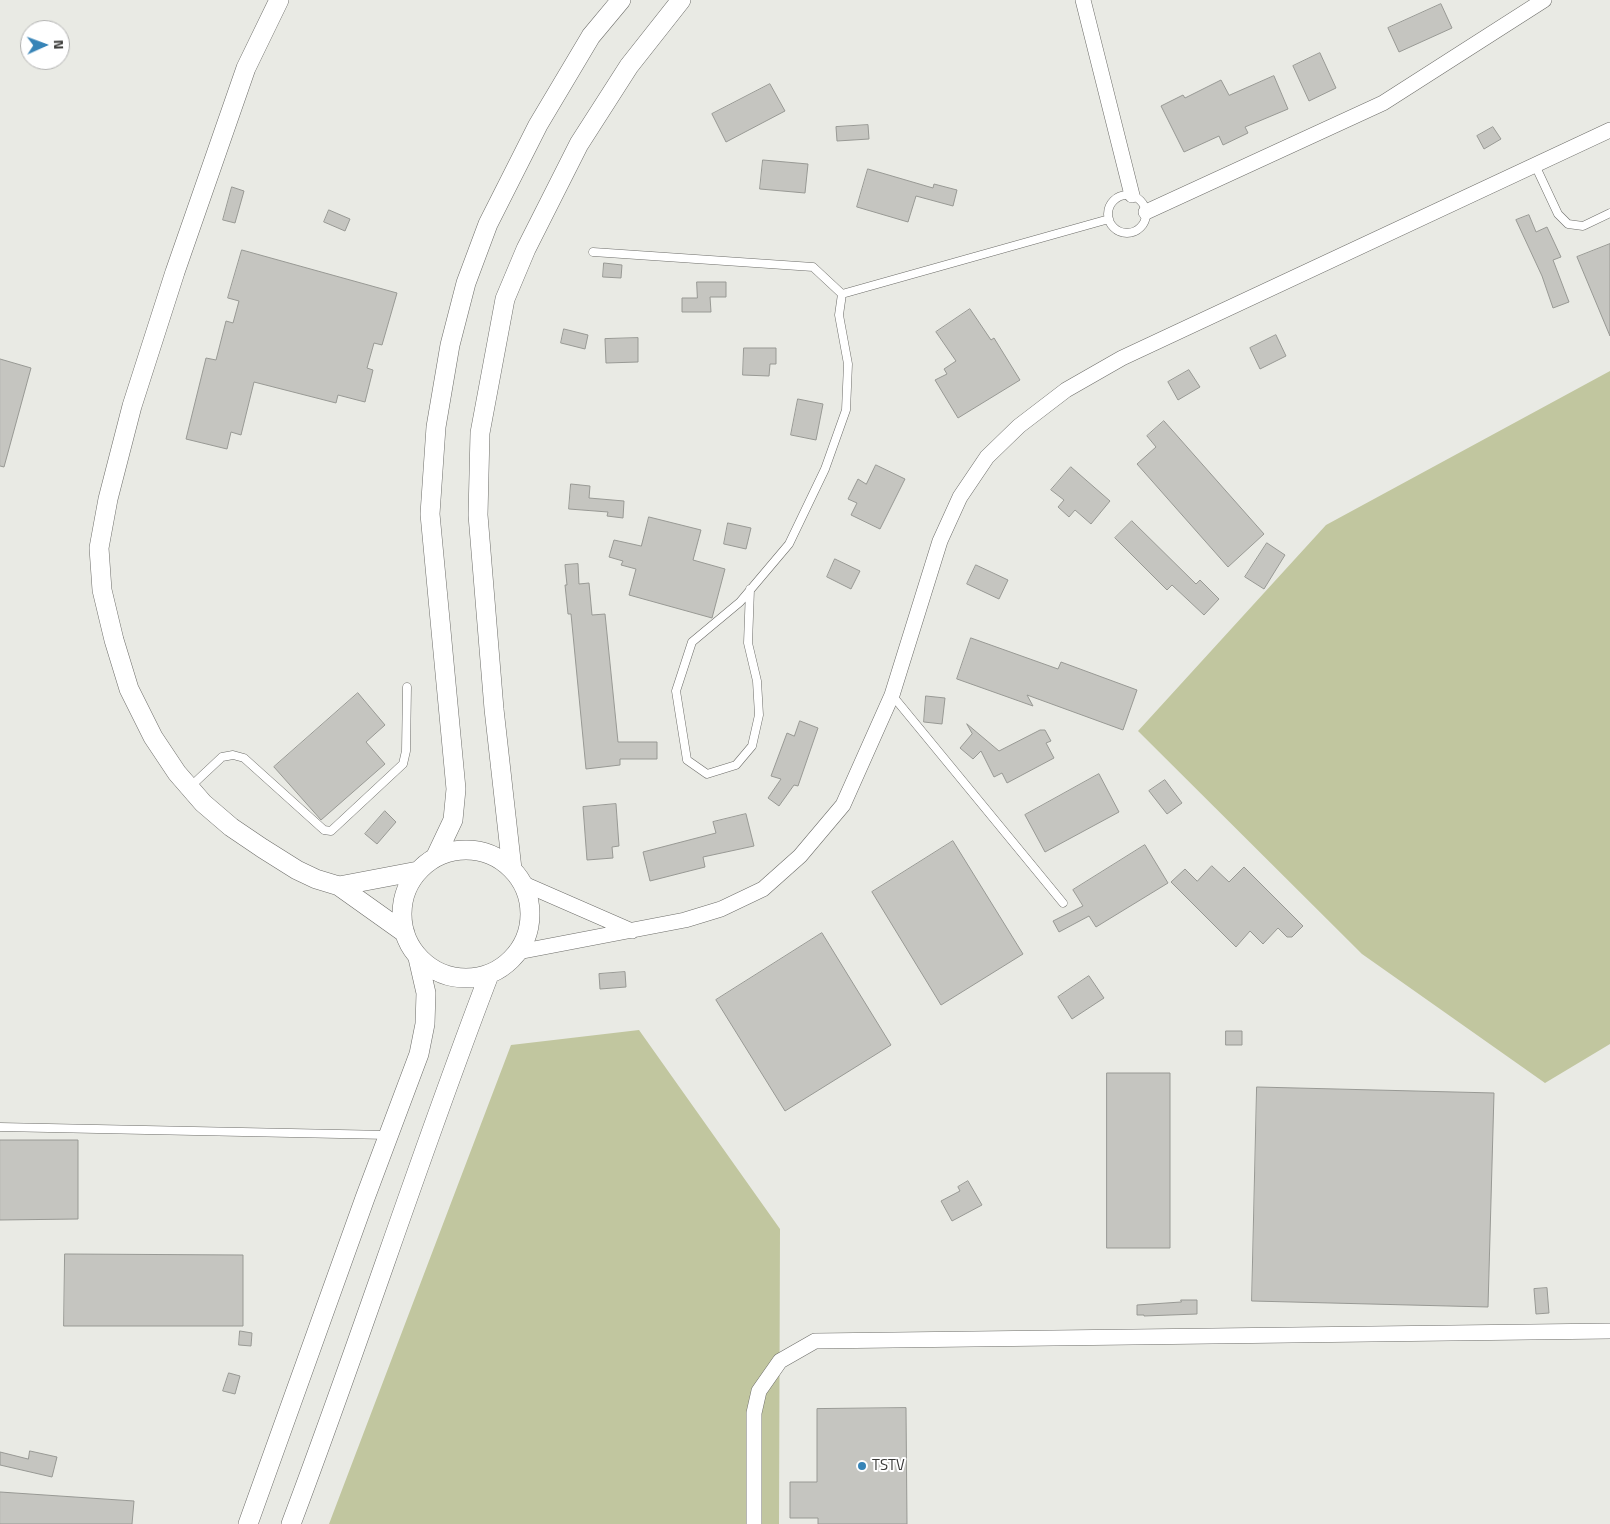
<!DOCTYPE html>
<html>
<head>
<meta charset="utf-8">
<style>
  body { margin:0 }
  #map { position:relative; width:1610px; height:1524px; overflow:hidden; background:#e9eae4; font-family:"Titillium Web",sans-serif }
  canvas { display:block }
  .north { position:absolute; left:20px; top:20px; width:50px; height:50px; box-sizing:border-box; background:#fff; border:1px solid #b0b0af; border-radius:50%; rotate:88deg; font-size:14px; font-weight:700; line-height:20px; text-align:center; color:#393937 }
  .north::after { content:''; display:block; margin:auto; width:18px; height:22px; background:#3784b7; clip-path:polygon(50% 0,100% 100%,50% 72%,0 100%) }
</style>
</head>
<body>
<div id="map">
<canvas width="1610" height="1524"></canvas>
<div class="north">N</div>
</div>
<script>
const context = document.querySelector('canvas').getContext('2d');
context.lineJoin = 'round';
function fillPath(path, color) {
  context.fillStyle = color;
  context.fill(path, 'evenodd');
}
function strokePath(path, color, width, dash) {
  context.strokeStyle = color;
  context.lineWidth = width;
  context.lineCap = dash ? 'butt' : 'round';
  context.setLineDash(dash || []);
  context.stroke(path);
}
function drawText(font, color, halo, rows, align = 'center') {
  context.font = font + ' "Titillium Web",sans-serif';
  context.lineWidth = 4;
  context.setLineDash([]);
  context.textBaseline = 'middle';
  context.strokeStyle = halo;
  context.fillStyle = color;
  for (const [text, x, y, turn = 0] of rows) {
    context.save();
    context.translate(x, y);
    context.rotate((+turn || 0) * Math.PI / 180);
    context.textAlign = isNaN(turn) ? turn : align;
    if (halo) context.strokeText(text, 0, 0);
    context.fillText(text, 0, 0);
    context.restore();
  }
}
const green = new Path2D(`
  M1610 371V1044L1545 1083 1362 954 1138 731 1326 525Z
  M639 1030 780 1229 779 1524H329L511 1045Z`);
const building = new Path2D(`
  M1441 4 1452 28 1399 52 1388 28Z
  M1320 53 1336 88 1309 101 1293 66Z
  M1274 76 1288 109 1245 127 1248 133 1223 145 1219 136 1184 152 1161 106 1183 95 1185 98 1221 80 1229 95Z
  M770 84 785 111 726 142 712 114Z
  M868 125 869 139 837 141 836 127Z
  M1493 127 1501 139 1484 149 1477 136Z
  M763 160 808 164 805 193 760 189Z
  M868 169 933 188 934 184 957 190 953 206 916 196 908 222 857 207Z
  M232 187 244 191 235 223 223 220Z
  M329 210 350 219 345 231 324 222Z
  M1529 215 1536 232 1547 227 1561 257 1553 260 1569 302 1553 308 1542 276 1516 220Z
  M1610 244V336L1577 257Z
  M242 250 397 293 382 345 374 343 367 368 373 370 365 402 338 395 336 403 254 382 241 435 231 432 227 449 186 439 206 358 216 360 226 321 233 323 239 301 228 298Z
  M604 263 622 265 621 278 603 277Z
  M697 282H726V297H710L711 312H682V298H697Z
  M970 309 991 340 994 338 1020 380 958 418 935 380 947 374 944 369 956 361 936 332Z
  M564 329 588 335 585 349 561 343Z
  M1276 335 1286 356 1260 369 1250 348Z
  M638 338V362L606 363 605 339Z
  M744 348H776V364H770L769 376 743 375Z
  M0 359 31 368 4 467 0 466Z
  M1189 370 1200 387 1178 400 1168 382Z
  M798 399 823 404 816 440 791 435Z
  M1164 421 1264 534 1228 567 1137 464 1156 447 1147 436Z
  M876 465 905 479 880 529 851 515 857 503 848 499 858 479 866 484Z
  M1071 467 1110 501 1091 524 1075 510 1069 517 1058 507 1064 500 1051 490Z
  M571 484 590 486 589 498 624 501 623 518 607 516 608 512 569 509Z
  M649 517 701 530 693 560 725 569 712 618 629 595 636 569 621 565 623 561 609 557 614 540 641 546Z
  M1132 521 1196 584 1200 580 1219 599 1204 615 1172 585 1167 590 1115 538Z
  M728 523 751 528 746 549 724 544Z
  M1267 543 1285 555 1264 589 1245 577Z
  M835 559 860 571 851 589 827 577Z
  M578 564 579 584 589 583 592 615 605 614 618 742H657V759H620V765L586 769 571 614H568L565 585H567L565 565Z
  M976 565 1008 580 999 599 967 584Z
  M971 638 1058 669 1061 662 1137 690 1123 730 1027 695 1033 706 957 679Z
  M358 693 385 725 366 742 385 764 321 820 274 767Z
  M926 696 945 698 942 724 924 722Z
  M800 721 818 728 798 786 794 785 779 806 768 798 781 779 771 776 787 733 794 736Z
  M967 724 999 751 1040 730H1045L1051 741 1046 743 1054 758 1007 783 1002 773 994 777 981 751 973 759 960 748 972 734Z
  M1099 774 1119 812 1045 852 1025 815Z
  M1165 780 1182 803 1167 814 1149 791Z
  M616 804 619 846 612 847 613 858 587 860 583 807Z
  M385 811 396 822 377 844 365 834Z
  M746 814 754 846 703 857 705 867 650 881 643 852 716 833 713 822Z
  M953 841 1023 954 941 1005 872 892Z
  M1145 845 1168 883 1096 927 1089 916 1059 932 1053 921 1083 906 1073 890Z
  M1212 866 1229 882 1244 867 1303 926 1292 937H1287L1278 928 1263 944 1250 931 1236 947 1171 882 1185 869 1197 881Z
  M822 933 891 1045 785 1111 716 1000Z
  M625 972 626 987 600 989 599 974Z
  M1089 976 1104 998 1072 1019 1058 997Z
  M1226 1031H1242V1045H1226Z
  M1107 1073H1170V1248H1107Z
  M1257 1087 1494 1093 1488 1307 1252 1301Z
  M0 1140H78V1219L0 1220Z
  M968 1181 982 1205 952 1221 941 1201 960 1191 958 1187Z
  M65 1254 243 1255V1326H64Z
  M1547 1288 1549 1313 1536 1314 1534 1289Z
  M1181 1300H1197V1314L1144 1316V1315H1137V1305L1181 1302Z
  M240 1331 252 1333 251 1346 239 1345Z
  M229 1373 240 1376 235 1394 223 1391Z
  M906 1408 907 1524H818V1518H790V1482H817V1409Z
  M30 1451 57 1457 52 1477 0 1465V1452L28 1459Z
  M0 1492 134 1501 132 1524H0Z`);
const service = new Path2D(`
  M1535 165 1558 214 1568 224 1583 226 1610 213
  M1108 214a19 19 0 1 1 38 0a19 19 0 1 1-38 0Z
  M593 252 813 267 842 294
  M750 589 748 643 757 681 759 715 752 746 736 765 707 774 687 760 676 691 692 642 740 602 789 544 825 469 846 410 848 364 839 315 842 294 1109 219
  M892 695 1063 903
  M190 787 222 757 233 755 244 758 324 830 331 831 403 764 406 751 407 687
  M0 1127 388 1135`);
const minor = new Path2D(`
  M1083 0 1132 195
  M1146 212 1383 103 1544 0
  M522 883 632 931
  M518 952 685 920 721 909 763 889 800 856 843 805 892 695 940 541 960 497 987 457 1019 426 1066 390 1122 358 1610 130
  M754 1524V1413L759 1391 780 1361 815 1341 1610 1331`);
const tertiary = new Path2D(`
  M279 0 246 68 175 272 132 406 108 499 99 548 102 590 114 640 129 689 153 737 177 773 203 803 231 827 262 848 297 870 316 879 339 886 405 933
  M402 914a64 64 0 1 1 128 0a64 64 0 1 1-128 0Z
  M435 858 453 820 456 789 430 514 436 427 450 345 466 283 488 224 538 125 591 36 621 0
  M512 869 494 709 478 515 480 433 505 299 526 249 579 144 629 66 681 0
  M339 886 418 871
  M248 1524 365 1198 419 1054 425 1024 426 993 418 958
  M291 1524C360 1342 419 1157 489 975`);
const markers = [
  [862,1466,5,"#3784b7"]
];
const poiNames = [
  ["TSTV",872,1466]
];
fillPath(green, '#c1c69f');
fillPath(building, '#c5c5c0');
strokePath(building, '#989994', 1);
strokePath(service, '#6d6d69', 9);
strokePath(minor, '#6d6d69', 16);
strokePath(tertiary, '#6d6d69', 20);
strokePath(service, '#fff', 8);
strokePath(minor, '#fff', 15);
strokePath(tertiary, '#fff', 19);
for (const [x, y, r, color] of markers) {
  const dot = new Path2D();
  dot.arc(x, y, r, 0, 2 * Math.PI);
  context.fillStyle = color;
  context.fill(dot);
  strokePath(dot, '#fff', 2);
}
drawText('15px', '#393937', '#fff', poiNames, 'left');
</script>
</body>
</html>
